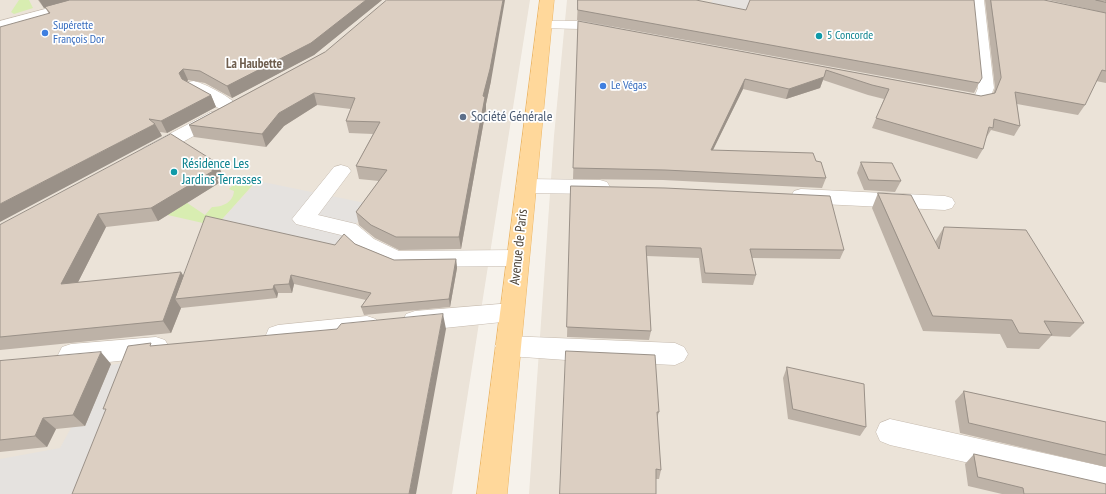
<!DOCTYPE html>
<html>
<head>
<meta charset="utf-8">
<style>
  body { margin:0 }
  canvas { display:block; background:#f6f2eb }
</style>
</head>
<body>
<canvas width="1106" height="494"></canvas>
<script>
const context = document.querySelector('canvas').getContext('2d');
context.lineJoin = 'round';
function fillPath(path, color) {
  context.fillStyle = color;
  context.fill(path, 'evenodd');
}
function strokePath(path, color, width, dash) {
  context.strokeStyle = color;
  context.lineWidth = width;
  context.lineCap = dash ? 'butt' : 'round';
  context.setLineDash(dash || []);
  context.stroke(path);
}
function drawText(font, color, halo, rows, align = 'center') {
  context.font = font + ' "PT Sans Narrow",sans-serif';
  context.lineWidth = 3.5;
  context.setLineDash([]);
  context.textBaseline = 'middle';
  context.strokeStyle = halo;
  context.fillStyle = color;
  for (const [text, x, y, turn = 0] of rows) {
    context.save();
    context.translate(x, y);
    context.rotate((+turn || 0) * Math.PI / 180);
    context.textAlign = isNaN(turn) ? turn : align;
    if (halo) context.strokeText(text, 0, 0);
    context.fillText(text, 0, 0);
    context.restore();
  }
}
const residential = new Path2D(`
  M0 0H530L452 494H0Z
  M567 0H1106V494H529L554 136Z`);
const green = new Path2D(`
  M19 0H29L33 8 14 14 11 12Z
  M242 176 258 179 216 226 159 213 180 198 205 215 212 207C222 207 233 203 234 191L229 189Z`);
const parking = new Path2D(`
  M713 0H752L745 17 705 10Z
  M258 181 370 204 336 252 216 226Z
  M135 361 87 494H0V459L60 448 105 366Z`);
const minor = new Path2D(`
  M79 0H102L100 3 0 30V21Z
  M970 0H984L994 88 988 103 975 105 951 101 948 97 951 93 957 92 975 95 978 88Z
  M544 21H581L612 27 615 30 612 33 607 35 581 29 539 28 537 25 539 22Z
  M194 81C206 84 233 98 240 108L237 112 231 113 225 112 188 90 186 86 188 82Z
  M217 111 223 112 226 116 223 120 157 156 150 158 143 156 141 152 143 148 211 112Z
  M341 165 348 167 351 171 318 215 356 224 374 239 399 251 518 250 526 252 529 258 526 264 518 266 396 267 358 251 341 235 296 224 292 219 296 214 334 167Z
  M526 179 600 180 607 182 610 187 607 192 600 194 526 193 519 191 516 186 519 181Z
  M801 189 945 196 952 198 955 203 952 208 945 210 801 203 794 201 791 196 794 191Z
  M512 303 521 305 524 312 521 319 512 321 415 331 406 328 403 321 406 314 415 311Z
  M367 316 376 319 379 326 376 333 367 336 278 345 269 342 266 335 269 328 278 325Z
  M508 336 675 343 684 347 688 354 684 361 675 365 566 360 508 356 499 353 495 346 499 339Z
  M156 337 165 340 169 347 165 354 156 357 71 366 62 363 58 355 62 347 71 344Z
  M890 419 1106 467V494L890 445 880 441 876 432 880 423Z`);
const major = new Path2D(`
  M540 0H554L507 494H477Z`);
const wall = new Path2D(`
  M38 0H382L314 55 232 98 205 83 188 80 187 82 211 95 216 107 167 133 160 132 162 136 49 14 45 7 44 8Z
  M578 0 979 83 974 93 577 20Z
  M985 0H1044L1102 12 1048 0H1106V83L1096 81 1085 105 1078 115 1017 104 1020 126 1014 136 991 130 986 138 983 149 977 159 872 128 884 99 868 95 823 80 820 88 786 99 743 89 713 150 816 161 826 178 822 188 663 180 573 179 578 21 981 96 993 94 995 88Z
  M325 52 491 81 486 104V109L461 249 399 250 375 238 359 225 356 212 379 181 359 179 356 166 373 134 349 133 346 121 351 109 317 105 284 126 266 147 194 137 189 125Z
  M861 162 901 181 895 192 864 190 857 173Z
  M217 163 223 176 217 179 219 183 158 221 106 227 78 282 184 276 335 245 355 244 394 260 456 259 457 268 450 307 364 315 361 307 366 300 294 284 292 293H278L277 298 181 308 171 333 0 350V225Z
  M571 186 844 250 840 259 752 258 756 275 753 285 702 283 699 258 647 256 651 331 649 340 567 337Z
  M878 193 935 242 944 227 1084 323 1070 337 1051 336 1039 349 1007 348 1000 334 923 331 872 208Z
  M566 351 659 412 657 418 661 470 659 479H656Z
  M0 361 111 364 85 426 56 429 47 447 0 452Z
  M787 367 866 427 860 436 788 419 783 378Z
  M964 391 1106 422V467L960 433 955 401Z
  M974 454 1106 494H1002L968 486 965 464Z`);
const shadedWall = new Path2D(`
  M39 0H73L44 8Z
  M366 0H382L314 55 232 98 227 86Z
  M503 0H505L491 81 486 104V109L461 249 459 237 483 96Z
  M183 69 188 80 185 85 179 73Z
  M824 77 820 88 786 99 789 89Z
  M745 79 743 89 708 160 711 150Z
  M314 93 317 105 284 126 266 147 262 134 279 113Z
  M211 95 216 107 167 133 161 121Z
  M155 124 162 136 0 222V204Z
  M217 163 223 176 217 179 219 183 158 221 151 208Z
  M98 214 106 227 71 296 61 284Z
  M456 259 457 268 450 307 449 299Z
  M181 272 189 284 175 299 181 308 171 333 163 321Z
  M291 275 294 284 292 293 289 284Z
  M274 285 278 293 277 298 273 289Z
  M443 314 446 329 416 494H409Z
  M101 352 111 364 85 426 73 415Z
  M43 418 56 429 47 447 35 436Z`);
const building = new Path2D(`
  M70 0H366L311 43 227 86 200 71 183 69 179 73 182 79 211 95 161 121 149 119 155 124 0 204V27L50 13 45 7Z
  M387 0H503L490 69 483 96 485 97 459 237H396L371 225 356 212 387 170 356 166 380 122 346 121 355 98 314 93 279 113 262 134 189 125 325 52Z
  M578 0H696L746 10 750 0H974L982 78 979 83 578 10Z
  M991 0H1044L1106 13V71L1102 70 1085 105 1015 92 1020 126 994 119 993 128 989 127 983 149 876 118 889 89 872 85 826 70 824 77 789 89 745 79 711 150 813 153 816 161 821 162 826 178 665 170 573 168 578 21 981 96 995 93 1001 78Z
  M1096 0H1106V2Z
  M171 134 217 163 209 168 213 171 151 208 98 214 61 284 181 272 163 321 0 337V225Z
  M861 162 892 163 901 181 869 180Z
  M571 186 665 188 830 196 844 250 750 249 756 275 705 273 701 248 646 246 651 331 567 327Z
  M878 193 911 195 939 249 944 227 1026 230 1084 323 1044 321 1052 335 1019 333 1012 320 933 316Z
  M206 216 335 245 344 234 355 244 394 260 456 259 449 299 361 307 371 293 291 275 289 284 274 285 273 289 175 299Z
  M443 314 409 494H72L106 409H103L128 346 151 343 150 346 337 329 341 324Z
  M566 351 655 355 659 412H657L661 470 656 469V494H560Z
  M101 352 73 415 43 418 35 436 0 440V361Z
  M787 367 864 384 866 427 793 409Z
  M964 391 1106 422V455L969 423Z
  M974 454 1106 484V494H1024L1023 488 978 477Z`);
const markers = [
  [45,33,4,"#3f7fe0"],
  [819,36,4,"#0f9aa8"],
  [603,86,4,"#3f7fe0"],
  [463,117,4,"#5c6f8a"],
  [174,172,4,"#0f9aa8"]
];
const farShopnames = [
  ["Supérette",53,26],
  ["François Dor",53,40],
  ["Le Végas",611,86]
];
const farCulturenames = [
  ["5 Concorde",827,36]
];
const farNeighbourhoodnames = [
  ["La Haubette",254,64]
];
const serviceNames = [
  ["Société Générale",471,117]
];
const cultureNames = [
  ["Résidence Les",182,164],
  ["Jardins Terrasses",182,180]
];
const streetNames = [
  ["Avenue de Paris",519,247,-84]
];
fillPath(residential, '#ebe3d8');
fillPath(green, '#d8edb1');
fillPath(parking, '#e5e2df');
strokePath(minor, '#c6bbaf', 1);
strokePath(major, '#edb562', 1);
fillPath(minor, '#fff');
fillPath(major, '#ffd89b');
fillPath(wall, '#bdb2a7');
fillPath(shadedWall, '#9a9188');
fillPath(building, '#dccfc2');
strokePath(building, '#9a9188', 1);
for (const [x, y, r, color] of markers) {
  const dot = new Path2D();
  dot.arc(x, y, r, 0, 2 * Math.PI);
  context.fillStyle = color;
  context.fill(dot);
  strokePath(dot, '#fff', 1.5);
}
drawText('12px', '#366cbe', '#fff', farShopnames, 'left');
drawText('12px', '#0d838f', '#fff', farCulturenames, 'left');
drawText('bold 13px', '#6f5e4e', '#fff', farNeighbourhoodnames);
drawText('14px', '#4e5e75', '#fff', serviceNames, 'left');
drawText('14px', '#0d838f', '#fff', cultureNames, 'left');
drawText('14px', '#4b4237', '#fff', streetNames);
</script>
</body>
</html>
